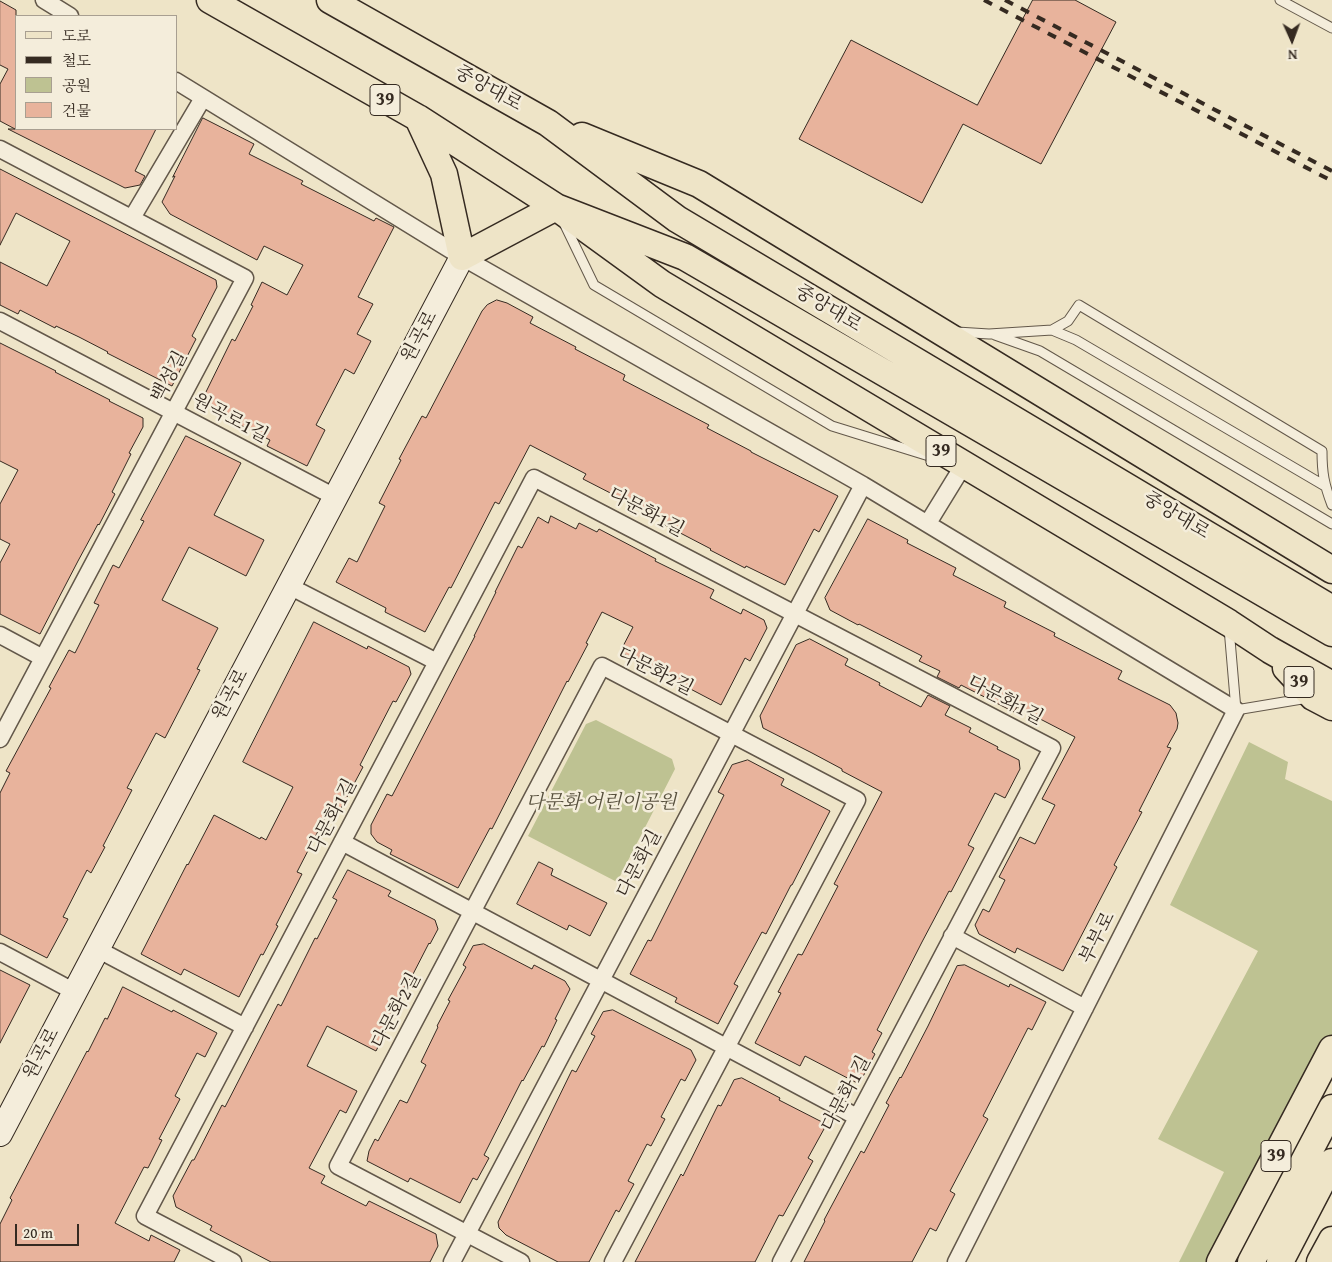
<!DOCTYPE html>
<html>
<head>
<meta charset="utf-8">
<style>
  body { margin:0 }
  #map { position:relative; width:1332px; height:1262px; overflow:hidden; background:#eee4c7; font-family:"Gentium Book Plus","Noto Serif KR",serif }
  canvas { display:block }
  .legend { position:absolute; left:15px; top:15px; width:162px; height:115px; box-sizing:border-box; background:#f4eddb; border:1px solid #a89f91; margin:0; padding:6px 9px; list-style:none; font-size:15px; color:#352a21 }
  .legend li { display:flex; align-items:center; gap:10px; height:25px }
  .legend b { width:25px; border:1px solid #a89f91 }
  .north { position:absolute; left:1267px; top:15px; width:50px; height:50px; -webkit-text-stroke:4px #f4eddb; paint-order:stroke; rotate:178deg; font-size:14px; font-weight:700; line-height:20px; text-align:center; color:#352a21 }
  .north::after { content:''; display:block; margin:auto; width:18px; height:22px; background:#352a21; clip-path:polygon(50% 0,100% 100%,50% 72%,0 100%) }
  .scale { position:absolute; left:15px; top:1224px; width:64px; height:22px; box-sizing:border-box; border:2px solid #352a21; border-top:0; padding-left:6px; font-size:15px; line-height:18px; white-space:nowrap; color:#352a21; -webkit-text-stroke:4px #f4eddb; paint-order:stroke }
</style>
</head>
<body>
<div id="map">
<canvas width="1332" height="1262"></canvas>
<ul class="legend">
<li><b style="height:6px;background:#eee4c7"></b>도로</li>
<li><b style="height:6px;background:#352a21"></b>철도</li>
<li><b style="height:14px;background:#bec292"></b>공원</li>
<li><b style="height:14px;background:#e8b39c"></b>건물</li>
</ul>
<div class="north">N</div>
<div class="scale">20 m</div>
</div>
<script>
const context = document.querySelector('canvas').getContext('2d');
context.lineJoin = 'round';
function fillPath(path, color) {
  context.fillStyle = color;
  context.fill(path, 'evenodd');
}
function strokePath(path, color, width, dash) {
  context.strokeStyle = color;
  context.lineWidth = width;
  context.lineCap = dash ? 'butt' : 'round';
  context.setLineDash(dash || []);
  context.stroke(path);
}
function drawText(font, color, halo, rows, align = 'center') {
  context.font = font + ' "Gentium Book Plus","Noto Serif KR",serif';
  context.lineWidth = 5;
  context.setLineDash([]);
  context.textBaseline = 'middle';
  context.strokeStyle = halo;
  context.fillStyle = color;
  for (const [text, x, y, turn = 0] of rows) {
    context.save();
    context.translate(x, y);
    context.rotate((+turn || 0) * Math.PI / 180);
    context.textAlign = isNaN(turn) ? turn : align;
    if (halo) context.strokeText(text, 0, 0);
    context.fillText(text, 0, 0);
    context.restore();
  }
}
const green = new Path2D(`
  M596 720 672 759 675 769 617 882 528 836 586 724Z
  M1249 742 1288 762 1285 779 1332 801V1037L1215 1262H1179L1224 1172 1158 1139 1258 951 1170 905Z`);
const building = new Path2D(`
  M1033 0H1075L1116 22 1041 164 963 124 922 203 799 139 851 40 977 105Z
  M0 1 16 10V129H156L135 171 145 176 140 185 125 188 8 129H15L0 121V84L8 69 0 65Z
  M203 118 254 144 249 154 303 181 301 184 374 221 376 218 394 227 358 297 373 304 357 334 371 341 354 374 345 369 316 425 325 430 307 466 267 446 270 440 232 421 233 419 206 405 203 398 232 339 235 341 253 306 251 305 262 282 287 295 303 265 264 246 257 260 170 214 162 202 175 176 173 177Z
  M0 169 216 280 217 287 192 336 196 339 172 386 107 353 108 352 79 337 56 326 55 328 20 310 18 314 0 305V262L47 286 70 241 16 213 0 245Z
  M497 300 507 303 533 317 530 323 576 347 575 349 625 375 623 380 709 425 707 428 751 451V452L838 496 819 532 814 529 785 585 746 566 745 568 710 550 711 549 663 524 665 521 583 479 586 474 530 445 499 504 495 502 451 588 449 587 425 632 385 612 386 608 336 582 349 558 357 562 385 506 379 503 401 460 399 459 422 416 426 418 482 311 487 305Z
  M0 343 56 371 55 372 110 400 109 401 143 418V427L129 453 131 454 112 492 115 494 99 525 98 524 78 561 40 634 0 614V563L10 544 0 539V504L18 470 0 461Z
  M186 436 241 463 214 515 264 540 246 576 189 547 162 600 218 628 197 669 200 670 165 738 156 733 127 788 132 790 103 846 105 847 91 873 87 870 63 917 68 919 47 958 0 934V793L10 773 6 771 51 688 49 687 69 650 75 653 99 605 94 603 113 565 119 568 144 521 141 520Z
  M551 516 576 529 579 523 597 532 599 529 656 559 655 561 714 590 710 598 741 614 743 609 764 620 767 628 750 661 745 658 721 705 620 652 633 627 602 612 586 643 588 644 568 682 567 681 492 829 490 828 458 888 390 854 392 850 377 842 371 834V825L387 794 392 796 475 636H474L496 592H495L518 546 522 548 538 517 548 523Z
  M868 519 908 540 907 543 956 568 953 575 1006 602 1004 607 1055 633 1054 636 1122 671 1118 679 1170 705 1176 713 1178 723 1177 729 1167 747 1171 748 1139 811 1142 812 1114 865 1117 867 1063 971 1017 948 1015 953 979 934 975 925 983 909 989 912 1005 880 999 877 1020 837 1035 844 1055 805 1042 799 1075 737 1017 707 1014 712 961 685 959 688 937 677 940 671 919 661 922 656 859 624 858 625 830 610 825 598Z
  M314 622 367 649 368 646 409 667 411 674 396 702 393 701 360 765 363 767 340 810 331 806 297 872 302 874 276 925 278 926 263 955 261 954 239 997 184 969 181 975 141 954 187 864 188 865 214 815 260 839 261 837 266 840 293 787 243 762Z
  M810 639 848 659 845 665 880 683 879 685 921 707 928 695 950 706 945 715 971 728 969 732 998 747 997 749 1019 760 1020 769 1005 798 995 793 968 845 974 848 951 892 949 891 922 942 877 1030 882 1033 872 1052 875 1054 859 1084 805 1056 800 1066 755 1043 781 993 778 992 798 954 802 955 838 886 834 884 882 792 842 771V769L812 753 763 728 760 716 796 645Z
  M748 760 784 779 781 785 830 811 792 885H791L766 934 762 932 734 984 738 986 718 1024 675 1002 677 998 630 974 648 940 651 941 724 795 718 792 732 765Z
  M539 862 553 869 551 875 607 903 590 936 569 925 567 930 517 904Z
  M348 870 391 891 388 896 435 920 438 929 430 944 429 943 410 980 409 979 387 1021 390 1023 376 1051 327 1026 307 1066 357 1091 346 1113 340 1110 309 1168 325 1176 321 1183 366 1206 369 1201 436 1234 438 1246 430 1262H271L210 1230 212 1226 176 1207 173 1196 192 1160H194L222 1105 225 1107 278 1004 281 1006 315 938 317 939 337 900 333 898Z
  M484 944 532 969 534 965 565 981 570 989 555 1019 557 1020 544 1047 542 1046 523 1081 522 1080 484 1155 489 1158 477 1180 473 1178 460 1203 410 1178 408 1182 367 1161 369 1151 375 1139 378 1141 400 1100 407 1103 426 1065 421 1062 438 1027 437 1026 450 1001 448 1000 466 967 463 965 473 946Z
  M965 965 1009 987 1010 984 1046 1002 1032 1030 1028 1028 983 1116 988 1119 950 1191 955 1194 936 1231 930 1228 912 1262H804L825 1221 824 1220 840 1190 861 1151 864 1153 889 1105 886 1103 900 1077 901 1078 928 1026 957 966Z
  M0 970 30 985 0 1043Z
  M123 987 172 1012 173 1010 217 1033 205 1057 197 1053 175 1096 180 1099 159 1139 162 1140 148 1168 144 1167 115 1223 149 1241 151 1235 180 1250 174 1262H0V1224L12 1200 10 1198 87 1051 88 1052 105 1018 107 1019Z
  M613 1010 691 1050 696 1060 685 1081 681 1079 661 1117 665 1119 651 1146 647 1144 628 1181 634 1184 619 1212 616 1210 589 1262H558L506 1235 499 1228 498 1222 572 1070 576 1072 595 1036 591 1034 603 1012Z
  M742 1078 780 1098 779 1100 822 1122 824 1129 808 1158 813 1161 783 1216 779 1215 755 1262H635L681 1174 683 1176 718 1105 721 1106 734 1080Z`);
const lane = new Path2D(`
  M1280 0 1332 28
  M564 223 594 285 832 426 929 456
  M1052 330 1076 340 1325 486
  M957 332 989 334 1052 330 1068 321 1079 305 1322 451C1322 473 1324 484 1332 505
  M995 335 1040 351 1332 524
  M1229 628 1236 710 1308 698`);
const street = new Path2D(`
  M44 0 70 16
  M176 81 462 257 863 485 1236 710 956 1262
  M0 149 245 278 0 739
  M132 218 203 98
  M0 321 335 497
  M928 523 963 466
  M289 586 437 662
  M0 635 43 658
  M342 842 857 1117
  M952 936 1085 1008
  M97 949 245 1027
  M0 952 75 992
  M233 1262 145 1216 534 478 1052 748 781 1262
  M452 1262 863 485
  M521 1262 338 1166 602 666 857 800 613 1262`);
const secondary = new Path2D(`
  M0 1134 462 257`);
const primary = new Path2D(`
  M210 0 418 118 556 207 662 284 1229 623 1270 650 1332 685
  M330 0 548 123 677 219 1332 609
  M418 118 444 174 462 257 556 207 685 257 1332 633
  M582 136 699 184 1332 570
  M1286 668 1313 697 1332 707
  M1220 1262 1332 1049
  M1251 1262 1332 1108
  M1280 1262 1332 1162
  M1320 1262 1332 1240`);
const rail = new Path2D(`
  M984 0 1332 181
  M1005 0 1332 171`);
const shields = [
  [385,100,30],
  [941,451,30],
  [1299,682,30],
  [1276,1156,30]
];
const shieldNames = [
  ["39",385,100],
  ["39",941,451],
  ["39",1299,682],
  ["39",1276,1156]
];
const streetNames = [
  ["중앙대로",488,89,29],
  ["중앙대로",828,309,31],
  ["원곡로",420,337,-62],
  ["백성길",170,377,-62],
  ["원곡로1길",230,419,28],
  ["다문화1길",646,513,28],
  ["중앙대로",1176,516,31],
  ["다문화2길",655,672,27],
  ["원곡로",231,695,-62],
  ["다문화1길",1005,701,28],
  ["다문화1길",333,817,-62],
  ["다문화길",640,864,-62],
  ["부부로",1098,938,-63],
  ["다문화2길",397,1011,-62],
  ["원곡로",42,1054,-62],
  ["다문화1길",847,1094,-62]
];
const parkNames = [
  ["다문화 어린이공원",601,803]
];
fillPath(green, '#bec292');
fillPath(building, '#e8b39c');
strokePath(building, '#352a21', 1);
strokePath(lane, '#63584a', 11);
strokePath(street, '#63584a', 19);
strokePath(secondary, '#352a21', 26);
strokePath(primary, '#352a21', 29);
strokePath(lane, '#f4eddb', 9);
strokePath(street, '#f4eddb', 16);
strokePath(secondary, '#f4eddb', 24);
strokePath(primary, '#eee4c7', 26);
strokePath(rail, '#352a21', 4, [9, 9]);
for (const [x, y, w] of shields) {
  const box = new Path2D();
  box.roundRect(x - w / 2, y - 15.5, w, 31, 4);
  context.fillStyle = '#f4eddb';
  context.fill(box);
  strokePath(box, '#352a21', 1);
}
drawText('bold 18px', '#352a21', null, shieldNames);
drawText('19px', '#352a21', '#f4eddb', streetNames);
drawText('italic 19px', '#57503d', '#f4eddb', parkNames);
</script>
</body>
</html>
